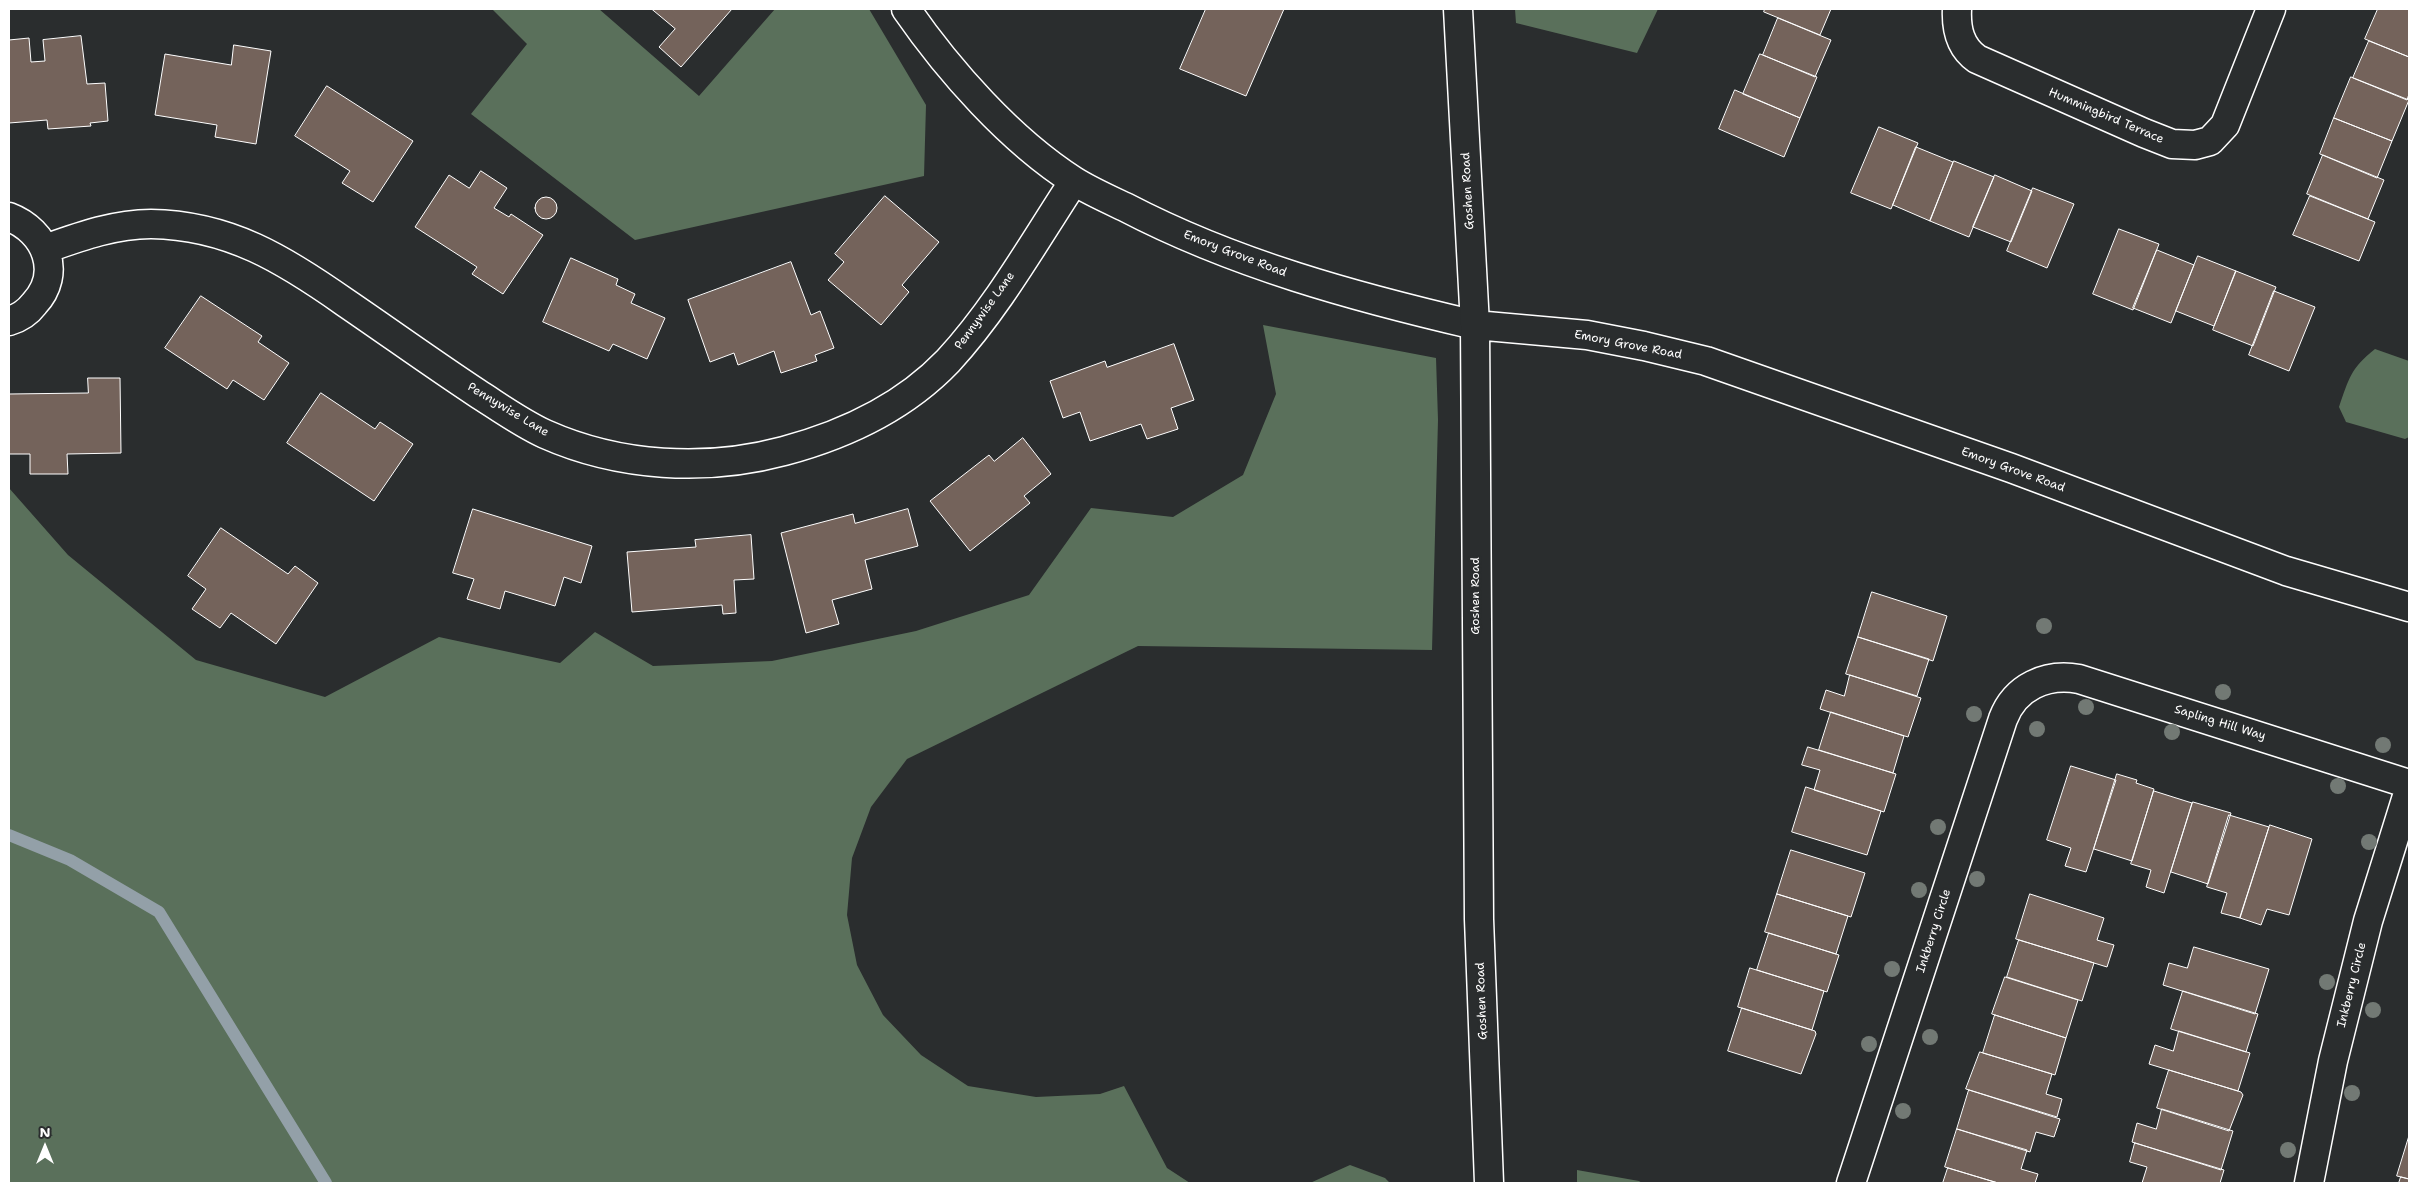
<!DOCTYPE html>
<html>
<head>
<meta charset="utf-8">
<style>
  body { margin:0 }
  #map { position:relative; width:2418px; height:1192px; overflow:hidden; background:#2a2d2e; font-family:"Shantell Sans",sans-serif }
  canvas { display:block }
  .frame { position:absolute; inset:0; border:10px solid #fff; pointer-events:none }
  .north { position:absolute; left:20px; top:1122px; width:50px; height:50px; -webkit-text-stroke:4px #2a2d2e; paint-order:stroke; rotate:0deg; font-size:14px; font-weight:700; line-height:20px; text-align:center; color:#fff }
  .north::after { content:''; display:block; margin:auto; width:18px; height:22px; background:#fff; clip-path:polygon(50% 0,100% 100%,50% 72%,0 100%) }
</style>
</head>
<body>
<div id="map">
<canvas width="2418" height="1192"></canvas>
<div class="frame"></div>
<div class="north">N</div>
</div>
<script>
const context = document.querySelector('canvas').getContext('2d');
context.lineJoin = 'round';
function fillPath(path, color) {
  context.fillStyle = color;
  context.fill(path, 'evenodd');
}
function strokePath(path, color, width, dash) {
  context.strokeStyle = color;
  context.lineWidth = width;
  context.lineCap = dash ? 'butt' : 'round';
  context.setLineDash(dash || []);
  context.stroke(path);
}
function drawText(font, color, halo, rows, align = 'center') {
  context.font = font + ' "Shantell Sans",sans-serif';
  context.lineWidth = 5;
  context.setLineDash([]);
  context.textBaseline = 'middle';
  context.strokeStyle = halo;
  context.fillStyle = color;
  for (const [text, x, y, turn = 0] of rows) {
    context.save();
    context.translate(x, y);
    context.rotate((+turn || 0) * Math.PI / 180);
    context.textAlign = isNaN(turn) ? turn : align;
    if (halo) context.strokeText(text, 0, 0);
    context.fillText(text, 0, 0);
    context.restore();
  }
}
const green = new Path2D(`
  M492 9H599L699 96 775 9H869L926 105 924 176 635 240 471 114 527 44Z
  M1515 9H1658L1637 53 1516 23Z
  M1263 325 1436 358 1438 420 1432 650 1138 646 907 759 871 807 852 858 847 915 857 965 883 1015 921 1055 968 1086 1036 1097 1100 1094 1124 1086 1167 1168 1190 1183H9V488L68 555 196 660 325 697 439 637 560 663 595 632 653 666 772 661 916 631 1029 595 1091 508 1173 517 1243 475 1276 394Z
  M2375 349 2409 361V437L2405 439 2346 422 2339 407C2349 378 2351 368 2375 349Z
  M1350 1165 1385 1178 1390 1183H1310Z
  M1577 1170 1639 1181 1642 1183H1577Z`);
const stream = new Path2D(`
  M9 835 70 860 159 912 326 1183`);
const building = new Path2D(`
  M652 9H732L681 67 659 47 675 29Z
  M1206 9H1284L1246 96 1180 69Z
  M1765 9H1831L1820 35 1764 12Z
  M2378 9H2409V57L2365 39Z
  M1778 18 1831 40 1815 77 1763 55Z
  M81 36 87 84 105 83 108 121 90 123 91 126 48 129 47 120 9 123V40L29 38 31 62 45 61 43 40Z
  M2369 41 2409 57V94L2407 100 2353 78Z
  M234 45 271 51 256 144 215 137 217 125 155 115 165 54 231 65Z
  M1760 54 1817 77 1800 118 1743 94Z
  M2351 77 2409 100 2392 141 2334 118Z
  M327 86 413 141 373 202 342 183 350 171 295 136Z
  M1735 90 1800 118 1784 157 1719 129Z
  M2334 118 2392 141 2377 178 2320 154Z
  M1879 127 1918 143 1891 209 1851 193Z
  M1916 147 1953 162 1930 221 1893 205Z
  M2323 155 2384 180 2368 219 2307 194Z
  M1954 161 1994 177 1969 237 1930 221Z
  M481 171 507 188 494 208 509 217 511 214 543 235 503 294 472 274 477 267 415 227 449 175 469 188Z
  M1995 175 2032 191 2011 242 1973 227Z
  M2033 188 2074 204 2047 268 2007 251Z
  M885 196 939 242 902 285 909 292 881 325 828 280 844 262 835 254Z
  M2310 196 2375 222 2359 261 2293 235Z
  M535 208a11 11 0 1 1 22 0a11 11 0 1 1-22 0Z
  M2119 229 2159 244 2133 310 2093 294Z
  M2157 250 2194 265 2171 323 2133 308Z
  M2198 256 2236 271 2214 326 2176 311Z
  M571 258 618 279 616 285 635 294 631 303 665 318 647 359 613 344 609 351 543 322Z
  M791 262 811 315 820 311 834 348 815 355 817 361 781 373 774 351 738 365 734 353 710 362 688 300Z
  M2236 271 2276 287 2253 346 2213 330Z
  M2274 291 2315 307 2289 371 2249 355Z
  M201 296 262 336 258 342 289 363 264 400 233 380 227 389 165 348Z
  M1174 344 1194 400 1171 408 1178 429 1147 439 1141 424 1090 441 1080 412 1063 418 1050 381 1105 361 1107 367Z
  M88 378H120L121 453 67 454 68 474H30V454H9V394L88 393Z
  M321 393 375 429 380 422 413 444 374 501 287 443Z
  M1023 438 1051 474 1024 496 1030 503 970 551 930 501 989 455 994 461Z
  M473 509 592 546 581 583 564 577 555 606 505 591 500 609 467 599 474 579 453 573Z
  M908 509 918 546 865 560 872 589 832 600 839 624 806 633 781 533 853 514 855 523Z
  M221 528 288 574 295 566 318 583 276 644 231 613 220 628 192 609 206 589 188 576Z
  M751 535 754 579 734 580 736 613 723 614 722 605 632 612 627 552 696 547 695 540Z
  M1872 592 1947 616 1933 661 1858 637Z
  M1858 637 1929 659 1917 696 1846 674Z
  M1850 675 1921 698 1908 737 1820 709 1826 690 1844 696Z
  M1831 712 1904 736 1893 773 1819 750Z
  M1808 747 1896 774 1884 812 1814 790 1820 770 1802 765Z
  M2071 766 2116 780 2086 872 2065 866 2071 848 2047 840Z
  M2117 774 2137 780 2136 783 2154 789 2132 861 2094 849Z
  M1806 787 1881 811 1867 855 1792 832Z
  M2154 791 2192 803 2164 893 2146 887 2151 870 2131 864Z
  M2193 802 2231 813 2208 884 2171 872Z
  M2229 815 2269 827 2240 918 2221 913 2227 893 2207 887Z
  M2270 825 2312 839 2289 915 2267 909 2261 925 2240 918Z
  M1791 850 1865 873 1851 917 1777 894Z
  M1777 894 1848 916 1836 954 1765 932Z
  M2030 894 2104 918 2097 940 2114 945 2107 967 2016 939Z
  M1769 933 1839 955 1827 992 1757 970Z
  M2019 940 2094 963 2082 1001 2007 977Z
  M2194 947 2269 969 2255 1014 2163 985 2169 963 2187 968Z
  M1750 968 1824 991 1812 1030 1738 1007Z
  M2005 977 2078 1000 2066 1038 1992 1014Z
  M2183 991 2258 1014 2246 1052 2171 1029Z
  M1742 1008 1815 1031 1816 1034 1801 1074 1728 1051Z
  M1995 1015 2066 1038 2055 1075 1983 1053Z
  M2179 1031 2250 1053 2238 1091 2149 1064 2155 1045 2173 1051Z
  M1980 1052 2052 1074 2046 1094 2062 1099 2057 1117 1966 1089Z
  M2169 1070 2241 1092 2243 1095 2229 1131 2157 1108Z
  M1969 1090 2060 1119 2054 1137 2036 1132 2030 1152 1957 1129Z
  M2162 1109 2233 1131 2221 1170 2132 1142 2137 1123 2156 1129Z
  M1957 1129 2027 1150 2021 1169 2038 1174 2035 1183H1998L1945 1167Z
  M2409 1136V1179L2397 1176Z
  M2135 1143 2224 1170 2220 1183H2142L2147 1167 2130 1162Z
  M1948 1168 1998 1183H1943Z
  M2401 1177 2409 1179V1183H2399Z`);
const minor = new Path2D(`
  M906 9C949 71 1010 140 1074 181 1090 191 1108 199 1125 207 1234 264 1355 297 1475 325
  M1957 9C1956 29 1960 47 1977 59L2144 133 2172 144 2195 145 2210 141 2225 125 2271 9
  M9 217C46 231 63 273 34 304 28 312 19 318 9 321
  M45 249C79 237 114 224 151 224 229 225 285 260 346 303 390 333 433 364 477 393 499 407 521 423 545 434 619 467 706 472 784 451 844 435 904 407 948 361 997 308 1034 242 1074 181
  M1851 1183 2003 719C2015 687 2046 673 2079 679L2409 784
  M2309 1183 2333 1061 2368 921 2409 790`);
const tertiary = new Path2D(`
  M1458 9 1475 325 1479 919 1489 1183
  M1475 325 1587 335 1644 346 1706 361 2011 468 2286 571 2409 607`);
const trees = [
  [2044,626],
  [2223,692],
  [2086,707],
  [1974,714],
  [2037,729],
  [2172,732],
  [2383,745],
  [2338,786],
  [1938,827],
  [2369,842],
  [1977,879],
  [1919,890],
  [1892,969],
  [2327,982],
  [2373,1010],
  [1930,1037],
  [1869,1044],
  [2352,1093],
  [1903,1111],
  [2288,1150]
];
const streetNames = [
  ["Hummingbird Terrace",2106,116,23],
  ["Goshen Road",1468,191,-93],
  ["Emory Grove Road",1235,254,21],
  ["Pennywise Lane",985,311,-54],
  ["Emory Grove Road",1628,345,11],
  ["Pennywise Lane",508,410,31],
  ["Emory Grove Road",2013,470,20],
  ["Goshen Road",1476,596,-90],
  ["Sapling Hill Way",2220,723,17],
  ["Inkberry Circle",1934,931,-72],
  ["Inkberry Circle",2352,985,-76],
  ["Goshen Road",1482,1001,-92]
];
fillPath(green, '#5a705b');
strokePath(stream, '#93a0a8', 12);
fillPath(building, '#74635b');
strokePath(building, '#fff', 1);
strokePath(minor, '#fff', 31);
strokePath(tertiary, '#fff', 31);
strokePath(minor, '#2a2d2e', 28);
strokePath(tertiary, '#2a2d2e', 28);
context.fillStyle = '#727974';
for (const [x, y] of trees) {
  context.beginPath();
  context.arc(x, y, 8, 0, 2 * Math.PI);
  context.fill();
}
drawText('12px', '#fff', '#2a2d2e', streetNames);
</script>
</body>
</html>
